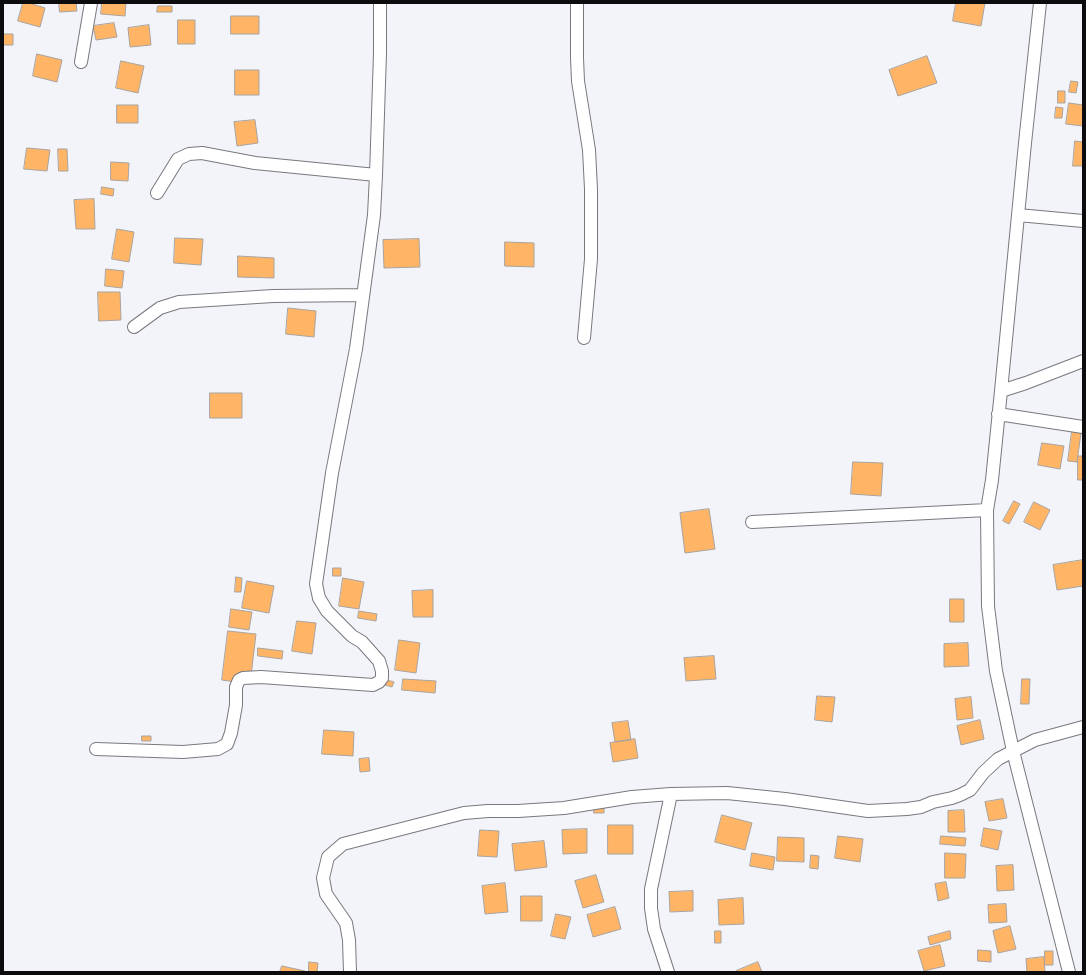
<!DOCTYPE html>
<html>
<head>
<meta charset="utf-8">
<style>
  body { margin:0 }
  #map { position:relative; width:1086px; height:975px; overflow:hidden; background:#f3f3fa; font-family:Karla,sans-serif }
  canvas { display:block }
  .frame { position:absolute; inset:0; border:4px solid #0c0c0e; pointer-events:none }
</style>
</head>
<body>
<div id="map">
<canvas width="1086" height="975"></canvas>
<div class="frame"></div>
</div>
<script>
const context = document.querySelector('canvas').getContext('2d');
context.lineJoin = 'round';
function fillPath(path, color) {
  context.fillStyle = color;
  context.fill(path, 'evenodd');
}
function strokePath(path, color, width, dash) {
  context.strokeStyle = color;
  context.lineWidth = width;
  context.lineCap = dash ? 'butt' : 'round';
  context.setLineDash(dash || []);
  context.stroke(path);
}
const building = new Path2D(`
  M23 3H29L45 8 40 27 18 21Z
  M59 3H76L77 11 60 12Z
  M102 3H126L125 16 101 14Z
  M956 3H985L981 26 953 21Z
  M158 6H172V12H157Z
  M231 16H259V34H231Z
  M178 20H195V44H178Z
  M114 23 117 37 96 40 93 26Z
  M149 25 151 45 130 47 128 28Z
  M3 34H13V45H3Z
  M37 54 62 60 57 82 33 76Z
  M927 56 937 83 898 96 889 70Z
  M121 61 144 66 138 93 116 88Z
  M235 70H259V95H235Z
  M1071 81 1078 82 1076 93 1069 92Z
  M1058 91H1065V103H1058Z
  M1069 103 1083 105V126L1066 124Z
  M117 105H138V123H117Z
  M1056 107 1063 108 1062 118H1055Z
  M255 120 258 143 237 146 234 122Z
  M1075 141 1083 142V166H1073Z
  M27 148 50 150 47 171 24 169Z
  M58 149H67L68 171H59Z
  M111 162 129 163 128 181 111 180Z
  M102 187 114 189 113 196 101 194Z
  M94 199 95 229H76L74 200Z
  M117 229 134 232 129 262 112 259Z
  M175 238 203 239 201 265 174 263Z
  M419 239 420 267 384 268 383 240Z
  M505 242 534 243V267L505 266Z
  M238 256 274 258V278L238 277Z
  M106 269 124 271 122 288 105 286Z
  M98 292H120L121 320 99 321Z
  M288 308 316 311 314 337 286 334Z
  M210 393H242V418H210Z
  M1072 431 1081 433 1077 462 1068 461Z
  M1042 443 1064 446 1060 469 1038 465Z
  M1078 456H1083V480H1078Z
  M853 462 883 463 881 496 851 494Z
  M1014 501 1020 504 1009 524 1003 521Z
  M1034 502 1050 510 1040 530 1024 522Z
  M709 509 715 549 685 553 680 513Z
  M1083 560V586L1057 590 1053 565Z
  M333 568H341V576H333Z
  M236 577 242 578 241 592H235Z
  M343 578 364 582 359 609 339 606Z
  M247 581 274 586 269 613 242 608Z
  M433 590V617H413L412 591Z
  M950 599H964V622H950Z
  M231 609 252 612 249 630 229 627Z
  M359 611 377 614 376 621 358 618Z
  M297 621 316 623 312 654 292 651Z
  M228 631 256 634 250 684 222 680Z
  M399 640 420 643 416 673 395 670Z
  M968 643 969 666 944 667V644Z
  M258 648 283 651 282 659 258 656Z
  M714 656 716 679 686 681 684 658Z
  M403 679 436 681 435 693 402 690Z
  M1022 679H1030L1029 704H1021Z
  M387 680 394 682 392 687 385 685Z
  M817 696 835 697 832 722 815 720Z
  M971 697 973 718 957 720 955 699Z
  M980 720 984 739 961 745 957 726Z
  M628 721 631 740 615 742 612 723Z
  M324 730 354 732 353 756 322 754Z
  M142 736H151V741H142Z
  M635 739 638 758 613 762 610 743Z
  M369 758 370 771 360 772 359 759Z
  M1003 799 1007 818 989 821 985 802Z
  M594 807H604V813H594Z
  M964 810 965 832H948V811Z
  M722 815 752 823 745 850 715 842Z
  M608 825H633V854H608Z
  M984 828 1002 831 998 850 981 846Z
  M587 829V853L563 854 562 830Z
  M480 830 499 831 497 857 478 856Z
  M838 836 863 839 860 862 835 858Z
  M941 836 966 838 965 846 940 844Z
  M778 837 804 838V862L777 861Z
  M544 841 547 867 515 871 512 844Z
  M752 853 775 857 773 870 750 866Z
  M945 853 966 854 965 878H945Z
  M811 855 819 856 818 869 810 868Z
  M1013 865 1014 890 997 891 996 866Z
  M596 875 604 902 583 908 575 881Z
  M946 882 949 898 938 901 935 884Z
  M505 883 508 912 485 914 482 886Z
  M693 891V911L670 912 669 892Z
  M521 896H542V921H521Z
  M743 898 744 924 719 925 718 900Z
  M1006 904 1007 922 989 923 988 905Z
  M615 907 621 929 593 937 587 915Z
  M556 914 571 917 565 939 551 936Z
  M1010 926 1016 949 998 953 993 931Z
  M715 931H721V943H715Z
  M950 931 951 939 930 945 928 937Z
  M940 945 945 966 924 971 918 951Z
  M978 950 991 951V962L978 961Z
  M1045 951H1053V965H1045Z
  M1044 957 1045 972H1027L1026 959Z
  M309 962 318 963 317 972H309Z
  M758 962 762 972H736V971Z
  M282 966 305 971V972H280Z`);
const minor = new Path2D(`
  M577 3V58L578 81 589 150 591 189V259L584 338
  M1040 3 1025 143 1001 391 992 480 987 510 988 606 996 671 1013 751 1069 972
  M81 62 91 3
  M157 193 178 159 189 154 202 153 255 163 376 175
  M1018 215 1083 221
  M134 327 160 308 179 302 273 296 363 295
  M1001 391 1026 383 1083 361
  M998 414 1083 427
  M752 522 987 510
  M96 749 183 752 218 749 227 744 231 733 236 705V687L239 680 243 678 261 677 373 685 379 682 382 678V671L379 661 362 642 352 636 327 611 319 598 316 584 332 473 356 349 374 215 376 175 380 53V3
  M350 972 349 940 346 923 326 894 323 878 328 857 343 844 464 813 488 811H518L564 808 632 797 671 794 727 793 785 799 868 811 907 809 921 807 933 802 952 798 960 795 970 790 983 773 998 759 1035 740 1083 727
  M668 972 654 929 651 908V889L671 794`);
fillPath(building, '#ffb565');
strokePath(building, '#a8a39e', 1);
strokePath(minor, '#78787e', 14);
strokePath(minor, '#fff', 12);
</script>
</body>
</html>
